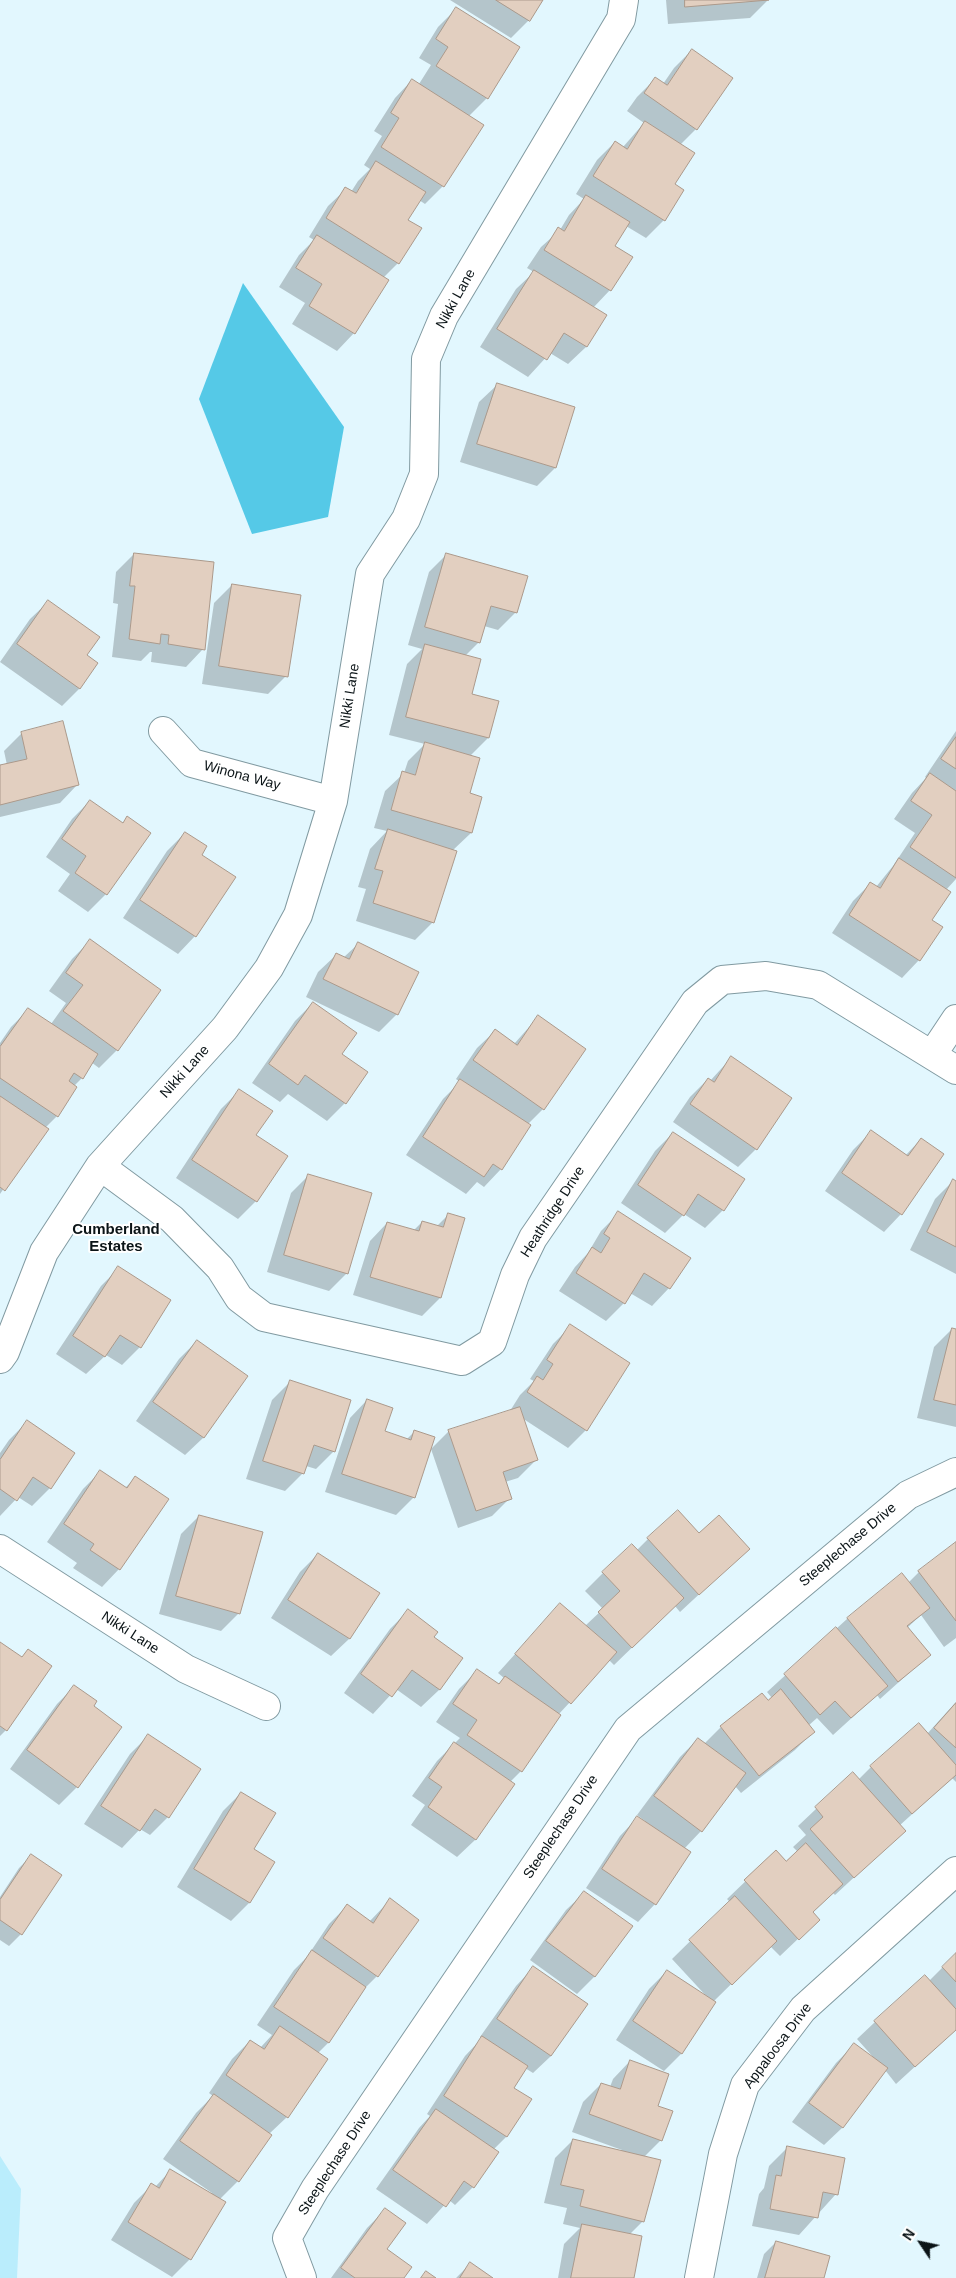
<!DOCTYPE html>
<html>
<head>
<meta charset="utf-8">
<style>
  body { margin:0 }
  #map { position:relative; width:956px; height:2278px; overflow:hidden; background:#e2f7fe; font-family:Helvetica,sans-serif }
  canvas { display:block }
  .north { position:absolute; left:896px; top:2218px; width:50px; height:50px; -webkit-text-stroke:4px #fff; paint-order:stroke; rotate:304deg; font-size:14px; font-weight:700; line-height:20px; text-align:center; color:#0b1417 }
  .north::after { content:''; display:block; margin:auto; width:18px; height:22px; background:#0b1417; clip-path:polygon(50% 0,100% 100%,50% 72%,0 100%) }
</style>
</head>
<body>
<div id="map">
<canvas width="956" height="2278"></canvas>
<div class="north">N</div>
</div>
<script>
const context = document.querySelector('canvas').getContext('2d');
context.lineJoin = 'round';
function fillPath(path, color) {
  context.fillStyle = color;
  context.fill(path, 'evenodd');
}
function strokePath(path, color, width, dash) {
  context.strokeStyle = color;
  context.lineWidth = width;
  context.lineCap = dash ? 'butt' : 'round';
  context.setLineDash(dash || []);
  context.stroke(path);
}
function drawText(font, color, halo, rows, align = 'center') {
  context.font = font + ' Helvetica,sans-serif';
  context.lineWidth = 4;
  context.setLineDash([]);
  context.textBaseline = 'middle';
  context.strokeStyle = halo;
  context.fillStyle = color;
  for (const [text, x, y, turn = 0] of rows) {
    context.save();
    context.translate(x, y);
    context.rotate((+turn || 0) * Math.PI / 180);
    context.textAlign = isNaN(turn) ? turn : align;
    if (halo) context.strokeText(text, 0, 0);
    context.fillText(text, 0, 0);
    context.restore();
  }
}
const green = new Path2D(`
  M0 2156 21 2189 17 2278H0Z`);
const water = new Path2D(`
  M243 283 344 427 328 517 252 534 199 399Z`);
const shadow = new Path2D(`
  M450 0H542L529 20 511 38Z
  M666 0H768L750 18 668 24Z
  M456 9 518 48 487 98 469 116 482 125 443 186 425 204 419 200 406 220 398 263 383 278 354 333 337 351 292 324 305 303 279 287 299 255 314 240 309 237 328 206 346 189 351 192 358 181 370 169 364 165 382 136 374 131 395 98 412 80 419 84 431 65 419 58 438 27Z
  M692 50 696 129 680 145 673 184 683 190 664 220 646 238 626 226 614 247 610 290 593 308 606 316 586 347 568 364 550 353 528 377 480 347 516 289 534 272 527 268 541 247 560 230 569 215 584 199 576 194 597 160 615 142 623 147 644 123 627 111 637 97 655 79 663 84 674 68Z
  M497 385 574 408 555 468 537 486 460 462 479 402Z
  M134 554 203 649 186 667 151 662 152 652H150L141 661 112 657 118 604 113 603 116 572Z
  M447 554 516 612 498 630 484 626 479 642 465 656 471 695 497 702 488 738 470 756 468 794 471 833 452 851 433 922 415 940 356 921 366 889 358 887 370 849 387 831 374 828 385 791 404 773 408 761 425 744 389 735 407 664 422 649 408 645 429 572Z
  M232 585 286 676 268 694 202 684 214 603Z
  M48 602 85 655 80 688 62 706 0 662 30 619Z
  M956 731V879L946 890 931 921 919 960 902 978 832 933 853 901 870 884 876 887 893 866 915 833 894 819 912 793 926 778 925 777Z
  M22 733 77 785 60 803 0 817V767L7 765 4 751Z
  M90 801 122 824 127 818 149 833 106 894 88 912 58 891 70 874 46 857 72 819Z
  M185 833 200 855 195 936 178 954 123 918 167 851Z
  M90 941 117 1050 99 1068 91 1062 82 1078 74 1086 76 1087 57 1116 45 1128 0 1194V1043L11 1027 29 1009 51 1024 66 1003 49 991 72 959Z
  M358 944 397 1014 379 1032 306 997 318 972 336 955 343 958Z
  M313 1003 341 1055 366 1072 345 1103 327 1121 288 1094 280 1102 252 1083 295 1021Z
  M538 1017 543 1109 528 1124 501 1169 484 1187 477 1182 466 1194 406 1155 443 1099 460 1082 456 1079 477 1048 495 1031 514 1044Z
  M731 1058 756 1149 738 1167 673 1122 690 1097 708 1079 710 1081Z
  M239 1091 255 1136 286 1156 256 1201 238 1219 176 1178 221 1109Z
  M871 1132 905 1156 921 1139 901 1214 884 1232 825 1191 853 1150Z
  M673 1133 723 1210 705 1228 684 1214 665 1233 621 1203 655 1151Z
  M309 1175 347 1273 329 1291 267 1272 291 1193Z
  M953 1181 956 1182V1274L910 1250 935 1199Z
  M619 1213 669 1288 652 1306 630 1293 624 1303 606 1321 559 1291 575 1267 588 1253 601 1231Z
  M448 1215 463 1219 440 1298 422 1316 353 1295 370 1241 387 1223 413 1231 422 1222 436 1227Z
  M119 1268 140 1347 122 1365 106 1355 86 1374 56 1354 101 1286Z
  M571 1326 586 1430 568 1448 522 1418 536 1460 518 1478 505 1482 510 1498 492 1516 458 1528 431 1449 449 1431 510 1411 520 1395 534 1381 530 1379 553 1344Z
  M952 1329 956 1330V1427L917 1418 934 1347Z
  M197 1341 246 1376 203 1438 185 1455 136 1421 179 1359Z
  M290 1382 334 1451 316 1469 306 1466 303 1473 285 1491 246 1479 272 1400Z
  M367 1400 384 1432 406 1440 414 1432V1497L396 1515 325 1492 350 1418Z
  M27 1422 50 1488 32 1506 18 1497 0 1516V1453L9 1440Z
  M101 1471 125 1488 135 1478 119 1569 102 1587 73 1568 77 1563 47 1542 83 1489Z
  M199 1516 239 1613 221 1631 159 1614 181 1534Z
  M699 1535 748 1549 680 1612 675 1606 614 1665 609 1660 558 1715 521 1771 510 1782 513 1784 475 1840 457 1857 411 1825 425 1805 412 1796 437 1761 460 1738 436 1722 459 1689 477 1671 498 1685 504 1678 498 1673 560 1604 585 1626 603 1609 585 1591 603 1573 637 1550 648 1539Z
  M956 1544V1638L944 1647 921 1615 907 1628 929 1655 880 1699 877 1695 833 1735 817 1718 808 1726 813 1732 795 1750 741 1793 735 1786 701 1831 684 1849 655 1904 638 1922 586 1888 620 1836 637 1818 644 1822 645 1821 637 1815 680 1757 698 1739 704 1744 721 1727 762 1695 767 1701 772 1698 767 1692 847 1619 902 1575 908 1583 919 1572Z
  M318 1554 378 1593 349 1639 331 1656 271 1618 300 1572Z
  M408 1611 433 1638 461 1659 439 1690 421 1707 396 1689 373 1714 344 1693 390 1629Z
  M0 1643 21 1658 28 1651 6 1730 0 1736Z
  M74 1687 92 1706 77 1787 59 1805 10 1769 57 1704Z
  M956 1702V1782L952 1778 899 1826 904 1831 835 1895 833 1893 812 1913 800 1937 780 1956 770 1946 714 2001 682 2053 664 2071 616 2040 649 1989 667 1971 709 1999 672 1959 730 1902 727 1899 776 1852 786 1863 798 1852 793 1847 806 1835 798 1826 853 1774 858 1780 871 1767 927 1734Z
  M148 1736 168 1817 150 1835 140 1829 122 1848 84 1824 130 1754Z
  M241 1793 252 1849 273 1863 249 1903 231 1921 177 1887 223 1811Z
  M31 1856 60 1875 21 1934 9 1946 0 1940V1897L19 1868Z
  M584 1893 595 1976 577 1994 530 1960 566 1910Z
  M390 1900 417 1920 377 1976 362 1991 328 2043 317 2054 287 2117 269 2134 238 2181 219 2200 190 2259 172 2277 111 2240 134 2203 152 2185 155 2187 170 2171 211 2195 212 2193 163 2159 196 2113 213 2096 209 2093 232 2059 250 2041 260 2048 272 2035 257 2025 294 1970 307 1957 329 1924 347 1906 369 1922Z
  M956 1954V2029L896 2084 885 2070 842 2128 824 2145 792 2122 836 2063 854 2045 874 2058 857 2039 875 2022 929 1981Z
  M533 1968 586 2004 551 2056 533 2073 525 2068 512 2088 530 2100 506 2137 493 2150 497 2152 473 2187 455 2205 449 2200 427 2224 376 2189 419 2128 430 2116 427 2114 465 2056 482 2038 480 2037 516 1986Z
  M630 2061 656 2107 661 2140 644 2157 643 2221 629 2235 633 2278H558L564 2244 580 2228 563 2224 567 2208 544 2203 555 2158 573 2140 621 2152 622 2150 572 2132 583 2102 601 2084 610 2087 613 2079Z
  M787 2148 836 2194 799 2235 752 2226 759 2194 764 2188 769 2166Z
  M385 2210V2249L402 2278H331L367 2228Z
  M776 2242 822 2278H757L764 2254Z
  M470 2264 491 2278H456Z`);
const building = new Path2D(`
  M496 0H543L530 21Z
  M685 0H769L685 7Z
  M456 7 520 47 488 99 436 66 448 47 436 39Z
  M692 49 733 78 697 130 644 93 655 77 667 85Z
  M412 79 484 125 444 187 381 147 399 118 391 113Z
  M645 121 695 153 675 184 684 190 665 221 593 176 615 141 627 149Z
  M376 161 426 192 408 220 422 228 399 264 326 218 345 187 356 193Z
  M586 195 630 222 615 246 633 257 611 291 544 250 558 227 564 231Z
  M317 235 389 280 355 334 309 306 322 284 296 268Z
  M534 270 607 315 587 347 564 333 547 360 497 329Z
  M497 383 575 407 556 468 477 444Z
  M134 553 214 562 205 650 168 644 169 635 161 634 160 644 129 639 135 586H130Z
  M446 553 528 576 517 613 491 606 480 643 425 627Z
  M232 584 301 595 288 677 219 666Z
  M48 600 100 637 87 655 98 663 80 689 17 644Z
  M425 644 481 659 472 694 499 701 489 738 406 717Z
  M63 721 79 785 0 805V765L27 759 21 732Z
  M956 737V769L941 759Z
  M425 742 480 758 470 793 482 797 472 833 391 810 402 771 415 775Z
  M930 773 956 791V878L910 847 932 815 911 801Z
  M90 800 123 823 127 816 151 833 107 895 75 873 86 856 62 839Z
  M388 829 457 851 434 923 373 903 383 871 375 869Z
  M185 832 207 846 202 855 236 877 196 937 140 900Z
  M899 858 951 892 932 920 943 927 920 961 849 915 870 882 880 888Z
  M90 939 161 990 118 1051 63 1011 83 985 66 973Z
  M358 942 419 972 398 1015 323 979 336 953 349 959Z
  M313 1002 357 1033 342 1054 368 1072 346 1104 305 1075 298 1085 269 1064Z
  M28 1008 98 1054 83 1079 74 1073 69 1081 77 1087 58 1117 0 1078V1047Z
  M538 1015 586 1049 544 1110 473 1060 495 1029 517 1045Z
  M731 1056 792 1098 757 1150 690 1104 708 1078 714 1082Z
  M460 1079 531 1125 502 1170 493 1164 484 1177 423 1137Z
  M239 1089 273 1111 256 1135 288 1156 257 1202 192 1160Z
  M0 1096 49 1129 5 1191 0 1187Z
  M871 1130 908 1156 921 1138 944 1154 902 1215 842 1173Z
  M673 1132 745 1179 724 1211 698 1194 684 1216 638 1185Z
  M308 1174 372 1193 348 1274 284 1255Z
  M953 1179 956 1181V1247L927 1232Z
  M618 1211 691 1258 670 1289 644 1273 625 1304 576 1273 592 1247 601 1253 610 1238 604 1234Z
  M448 1213 465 1218 441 1298 370 1277 387 1222 419 1231 422 1221 443 1227Z
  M118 1266 171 1300 141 1348 120 1335 105 1357 73 1336Z
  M570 1324 630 1363 587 1431 527 1392 537 1376 543 1380 553 1364 547 1360Z
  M952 1328 956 1329V1405L934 1400Z
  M197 1340 248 1376 204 1438 153 1402Z
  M290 1380 351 1400 335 1452 314 1445 304 1474 263 1461Z
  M367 1399 393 1408 385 1431 411 1440 414 1430 435 1437 415 1498 342 1474Z
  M520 1407 538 1460 503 1472 512 1499 476 1511 448 1430Z
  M27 1420 75 1453 51 1489 33 1477 17 1501 0 1489V1460Z
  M100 1470 127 1488 135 1476 169 1499 120 1570 90 1550 94 1544 64 1524Z
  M678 1510 699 1533 719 1515 750 1549 699 1595 647 1538Z
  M199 1515 263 1532 240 1614 176 1596Z
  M956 1542V1621L918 1571Z
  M632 1544 684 1598 632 1648 598 1612 620 1591 602 1572Z
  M318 1553 380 1593 350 1639 288 1600Z
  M902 1573 930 1608 907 1626 931 1655 898 1682 847 1618Z
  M560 1603 617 1652 571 1704 515 1654Z
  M408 1609 438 1632 434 1637 463 1658 440 1690 412 1670 392 1697 361 1674Z
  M836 1627 888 1686 851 1718 835 1701 820 1715 784 1674Z
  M0 1642 22 1657 28 1649 52 1666 7 1731 0 1726Z
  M477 1669 499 1684 505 1676 561 1715 522 1772 467 1735 477 1720 453 1704Z
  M74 1685 97 1701 94 1706 122 1727 78 1788 27 1750Z
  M781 1689 815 1732 759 1776 720 1726 762 1693 768 1700Z
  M956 1703V1748L934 1728Z
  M919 1723 956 1765V1775L912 1814 870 1766Z
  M148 1734 201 1769 169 1818 155 1809 140 1831 101 1806Z
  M698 1738 746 1773 702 1832 654 1796Z
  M454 1742 515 1784 476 1840 428 1807 442 1787 429 1778Z
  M853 1772 906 1831 854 1878 810 1829 823 1817 815 1807Z
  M241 1792 276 1813 254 1849 275 1862 250 1903 194 1869Z
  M637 1816 691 1852 656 1905 602 1869Z
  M806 1843 843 1884 813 1912 820 1920 799 1940 744 1880 776 1850 786 1861Z
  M31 1854 62 1875 22 1935 0 1920V1900Z
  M584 1891 633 1926 595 1977 546 1941Z
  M735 1896 777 1941 732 1985 689 1940Z
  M390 1898 419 1920 378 1977 323 1938 347 1904 373 1923Z
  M312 1950 366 1987 329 2043 274 2007Z
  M956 1953V1982L942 1967Z
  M533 1966 588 2004 551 2056 497 2019Z
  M667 1970 716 2002 682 2054 633 2021Z
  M925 1975 956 2009V2030L915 2067 874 2021Z
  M280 2026 328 2059 288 2118 226 2075 250 2040 264 2049Z
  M482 2036 528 2066 514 2088 532 2099 507 2137 444 2096Z
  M854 2043 888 2068 843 2128 809 2103Z
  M630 2060 669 2074 658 2106 673 2111 662 2141 589 2114 601 2083 620 2089Z
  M214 2094 272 2135 239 2182 180 2141Z
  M436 2109 499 2152 474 2188 464 2181 446 2207 393 2170Z
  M573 2139 661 2160 644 2222 580 2206 584 2190 561 2185Z
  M787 2146 845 2158 838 2195 823 2192 818 2218 770 2209 776 2175 781 2176Z
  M170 2169 226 2202 191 2260 128 2222 151 2183 159 2188Z
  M385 2208 406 2223 387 2249 412 2267 404 2278H355L341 2268Z
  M582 2224 642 2236 634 2278H571Z
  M776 2241 830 2256 824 2278H765Z
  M470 2262 493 2278H460Z
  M426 2271 436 2278H421Z`);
const street = new Path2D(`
  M163 731 192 763 333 801
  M932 1055 956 1019
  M100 1166 172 1219 220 1268 239 1298 264 1317 462 1361 492 1342 515 1275 533 1238 695 1002 722 980 766 976 818 985 956 1070
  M0 1359 5 1352 44 1252 100 1166 225 1028 269 968 298 915 333 801 370 574 406 519 424 474 426 359 444 316 621 19 624 0
  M0 1549 186 1669 266 1706
  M302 2278 287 2238 315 2189 628 1729 908 1495 956 1472
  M699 2278 723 2154 745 2085 803 2009 956 1871`);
const streetNames = [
  ["Nikki Lane",456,299,-61],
  ["Nikki Lane",350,696,-81],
  ["Winona Way",242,776,15],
  ["Nikki Lane",185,1072,-48],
  ["Heathridge Drive",553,1212,-57],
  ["Steeplechase Drive",848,1545,-40],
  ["Nikki Lane",130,1633,33],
  ["Steeplechase Drive",561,1827,-56],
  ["Appaloosa Drive",778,2046,-53],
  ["Steeplechase Drive",335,2163,-57]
];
const neighbourhoodNames = [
  ["Cumberland",116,1230],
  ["Estates",116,1247]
];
fillPath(green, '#baedfc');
fillPath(water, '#55c9e7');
fillPath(shadow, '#0003');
fillPath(building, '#e2cfc0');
strokePath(building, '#ab998b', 1);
strokePath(street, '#819aa1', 30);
strokePath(street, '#fff', 28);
drawText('14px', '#0b1417', '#fff', streetNames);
drawText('bold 15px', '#0b1417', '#fff', neighbourhoodNames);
</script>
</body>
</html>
